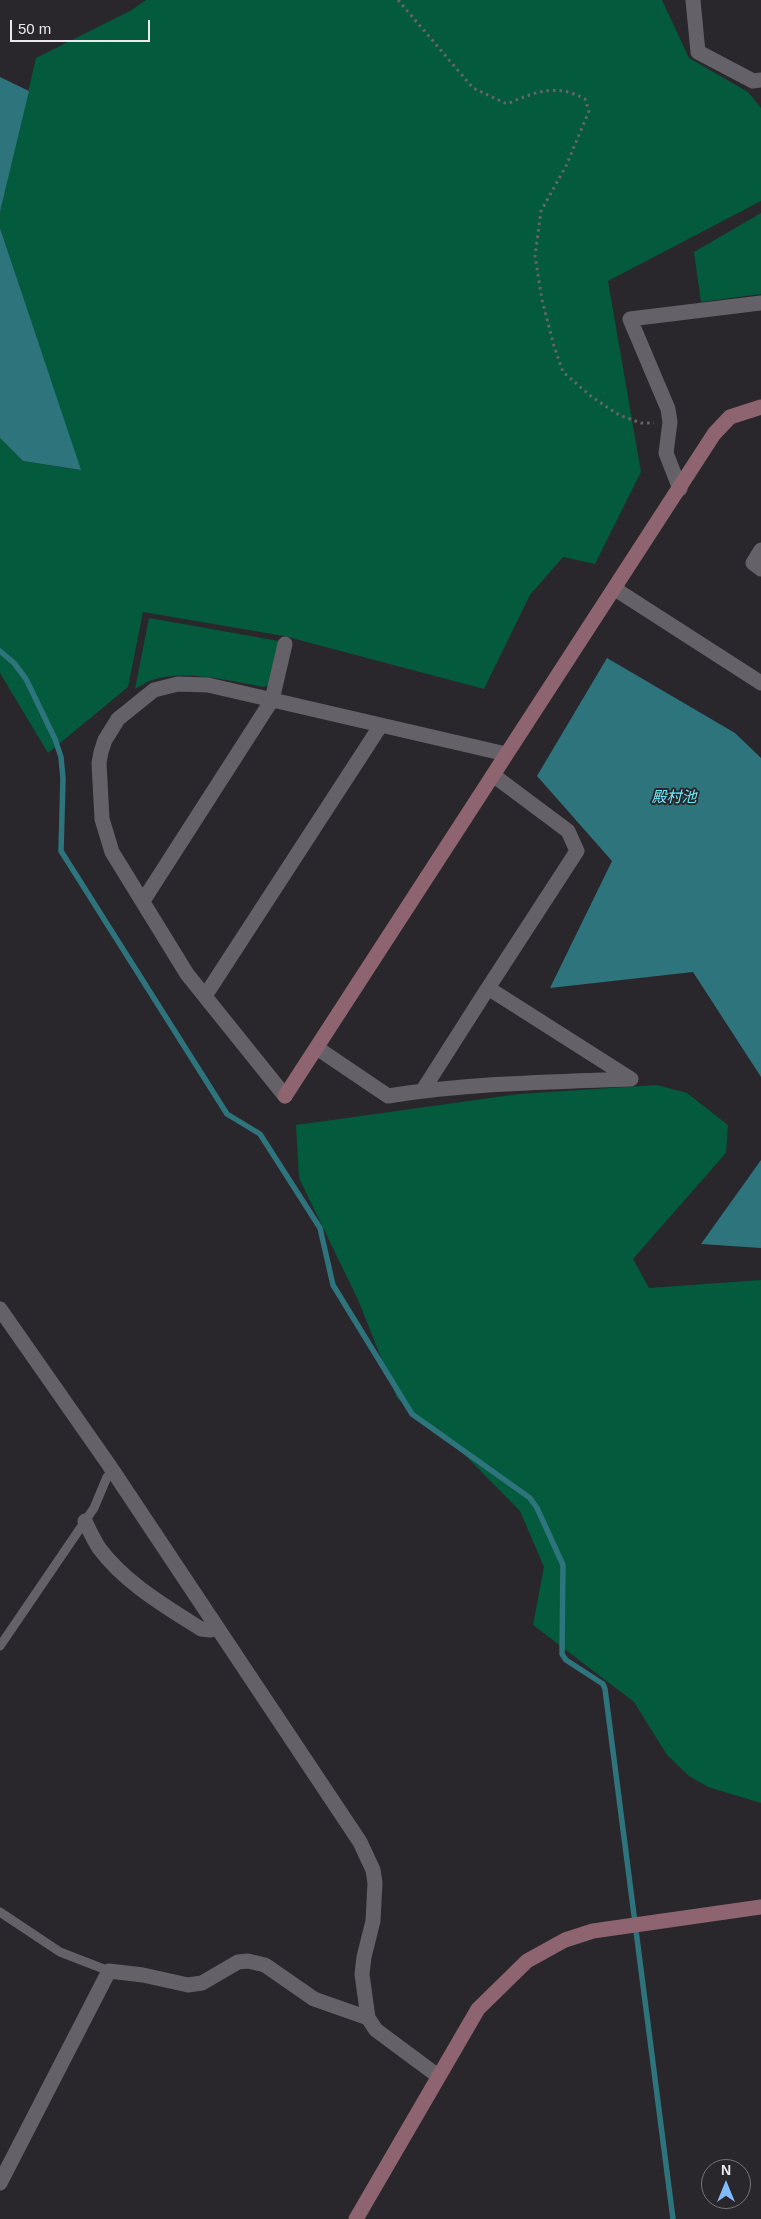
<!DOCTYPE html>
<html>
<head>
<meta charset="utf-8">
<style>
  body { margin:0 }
  #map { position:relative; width:761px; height:2219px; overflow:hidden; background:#29262c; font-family:Helvetica,sans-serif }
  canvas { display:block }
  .north { position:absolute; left:701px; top:2159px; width:50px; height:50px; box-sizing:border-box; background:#29262c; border:1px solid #777479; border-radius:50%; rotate:0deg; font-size:14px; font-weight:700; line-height:20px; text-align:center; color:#ebe9ed }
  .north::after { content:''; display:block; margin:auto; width:18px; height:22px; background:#81bcfa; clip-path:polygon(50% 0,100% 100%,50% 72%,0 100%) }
  .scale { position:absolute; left:10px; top:20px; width:140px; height:22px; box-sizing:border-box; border:2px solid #ebe9ed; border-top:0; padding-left:6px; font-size:15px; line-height:18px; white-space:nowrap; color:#ebe9ed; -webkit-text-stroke:4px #29262c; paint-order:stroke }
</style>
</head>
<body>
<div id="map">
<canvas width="761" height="2219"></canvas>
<div class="north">N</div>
<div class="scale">50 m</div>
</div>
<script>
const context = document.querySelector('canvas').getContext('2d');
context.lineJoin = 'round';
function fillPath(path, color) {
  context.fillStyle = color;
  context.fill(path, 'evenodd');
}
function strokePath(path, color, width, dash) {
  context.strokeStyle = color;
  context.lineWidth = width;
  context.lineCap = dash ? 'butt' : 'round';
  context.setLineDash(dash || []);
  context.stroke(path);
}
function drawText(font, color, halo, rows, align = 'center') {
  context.font = font + ' Helvetica,"Noto Sans JP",sans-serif';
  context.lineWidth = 4;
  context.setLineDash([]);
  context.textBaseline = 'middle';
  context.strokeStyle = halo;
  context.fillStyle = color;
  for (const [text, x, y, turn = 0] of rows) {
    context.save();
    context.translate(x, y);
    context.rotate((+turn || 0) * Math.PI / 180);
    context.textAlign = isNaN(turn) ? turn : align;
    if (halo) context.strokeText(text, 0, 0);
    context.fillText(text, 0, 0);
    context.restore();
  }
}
const green = new Path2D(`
  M146 0H662L689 58 748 92 761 108V201L608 281 641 472 595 564 563 557 530 595 484 689 284 636 143 612 128 687 48 753 0 673V438L23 461 80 470 0 228V212L36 58 130 11Z
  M761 213V294L701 302 694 252Z
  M149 618 279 641 269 685 264 687C230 681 186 669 152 680 146 682 141 686 135 689Z
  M657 1085 687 1093 728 1125 726 1153 633 1259 649 1288 761 1280V1803L708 1787 689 1776 667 1755 634 1702 533 1625 544 1567 520 1511 455 1445 397 1398 359 1302 299 1178 296 1125 519 1094Z`);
const water = new Path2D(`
  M0 77 29 91 0 212Z
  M0 228 81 470 23 461 0 438Z
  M607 658 735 733 761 758V1077L693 972 550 988 612 861 537 776Z
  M761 1160V1248L701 1244Z`);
const stream = new Path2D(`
  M0 651 14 663 26 679 55 739 61 757 63 779 61 851 227 1114 260 1134 320 1228 333 1285 412 1414 530 1498 537 1508 563 1565 562 1654 566 1660 603 1684 605 1689 673 2219`);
const path = new Path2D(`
  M398 0 473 88 507 104C534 92 557 83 585 99L589 111 566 166 541 211 535 256 542 300 554 346 563 372 592 397 619 415 641 423H654`);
const lane = new Path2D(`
  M0 1646 94 1508 107 1477 114 1473
  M0 1912 60 1952 109 1971`);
const street = new Path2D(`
  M693 0 698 52 753 81 761 80
  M680 489 666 453 670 422 668 409 630 319 761 303
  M761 550 753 563 761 569
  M615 589 761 683
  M143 901 272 700 285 644
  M205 996 381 725
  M317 1048 388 1096C469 1083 550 1082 631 1079L488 988 577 851 568 831 493 775
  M423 1090 488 988
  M285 1096 187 974 112 852 102 819 99 763 101 752 105 740 118 719 154 690 178 684 208 685 506 754
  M0 1309 109 1465 360 1842 373 1870 375 1883 373 1921 364 1957 362 1974 368 2018 376 2030 438 2076
  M85 1521C89 1530 94 1540 99 1548 125 1583 165 1606 201 1629L210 1630 217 1627
  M0 2183 109 1971 143 1975 188 1985 202 1983 238 1962 248 1961 265 1965 314 1999 368 2018`);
const secondary = new Path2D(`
  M285 1096 714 434 730 417 761 407
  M356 2219 478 2009 527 1961 565 1940 593 1931 761 1907`);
const waterNames = [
  ["殿村池",674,798]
];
fillPath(green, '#035a3d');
fillPath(water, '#2e747c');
strokePath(stream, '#2e747c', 5.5);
strokePath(path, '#67656a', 3, [2.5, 4]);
strokePath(lane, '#656168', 9);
strokePath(street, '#656168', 15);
strokePath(secondary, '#8e6470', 15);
drawText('italic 15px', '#6aedfd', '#29262c', waterNames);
</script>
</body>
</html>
